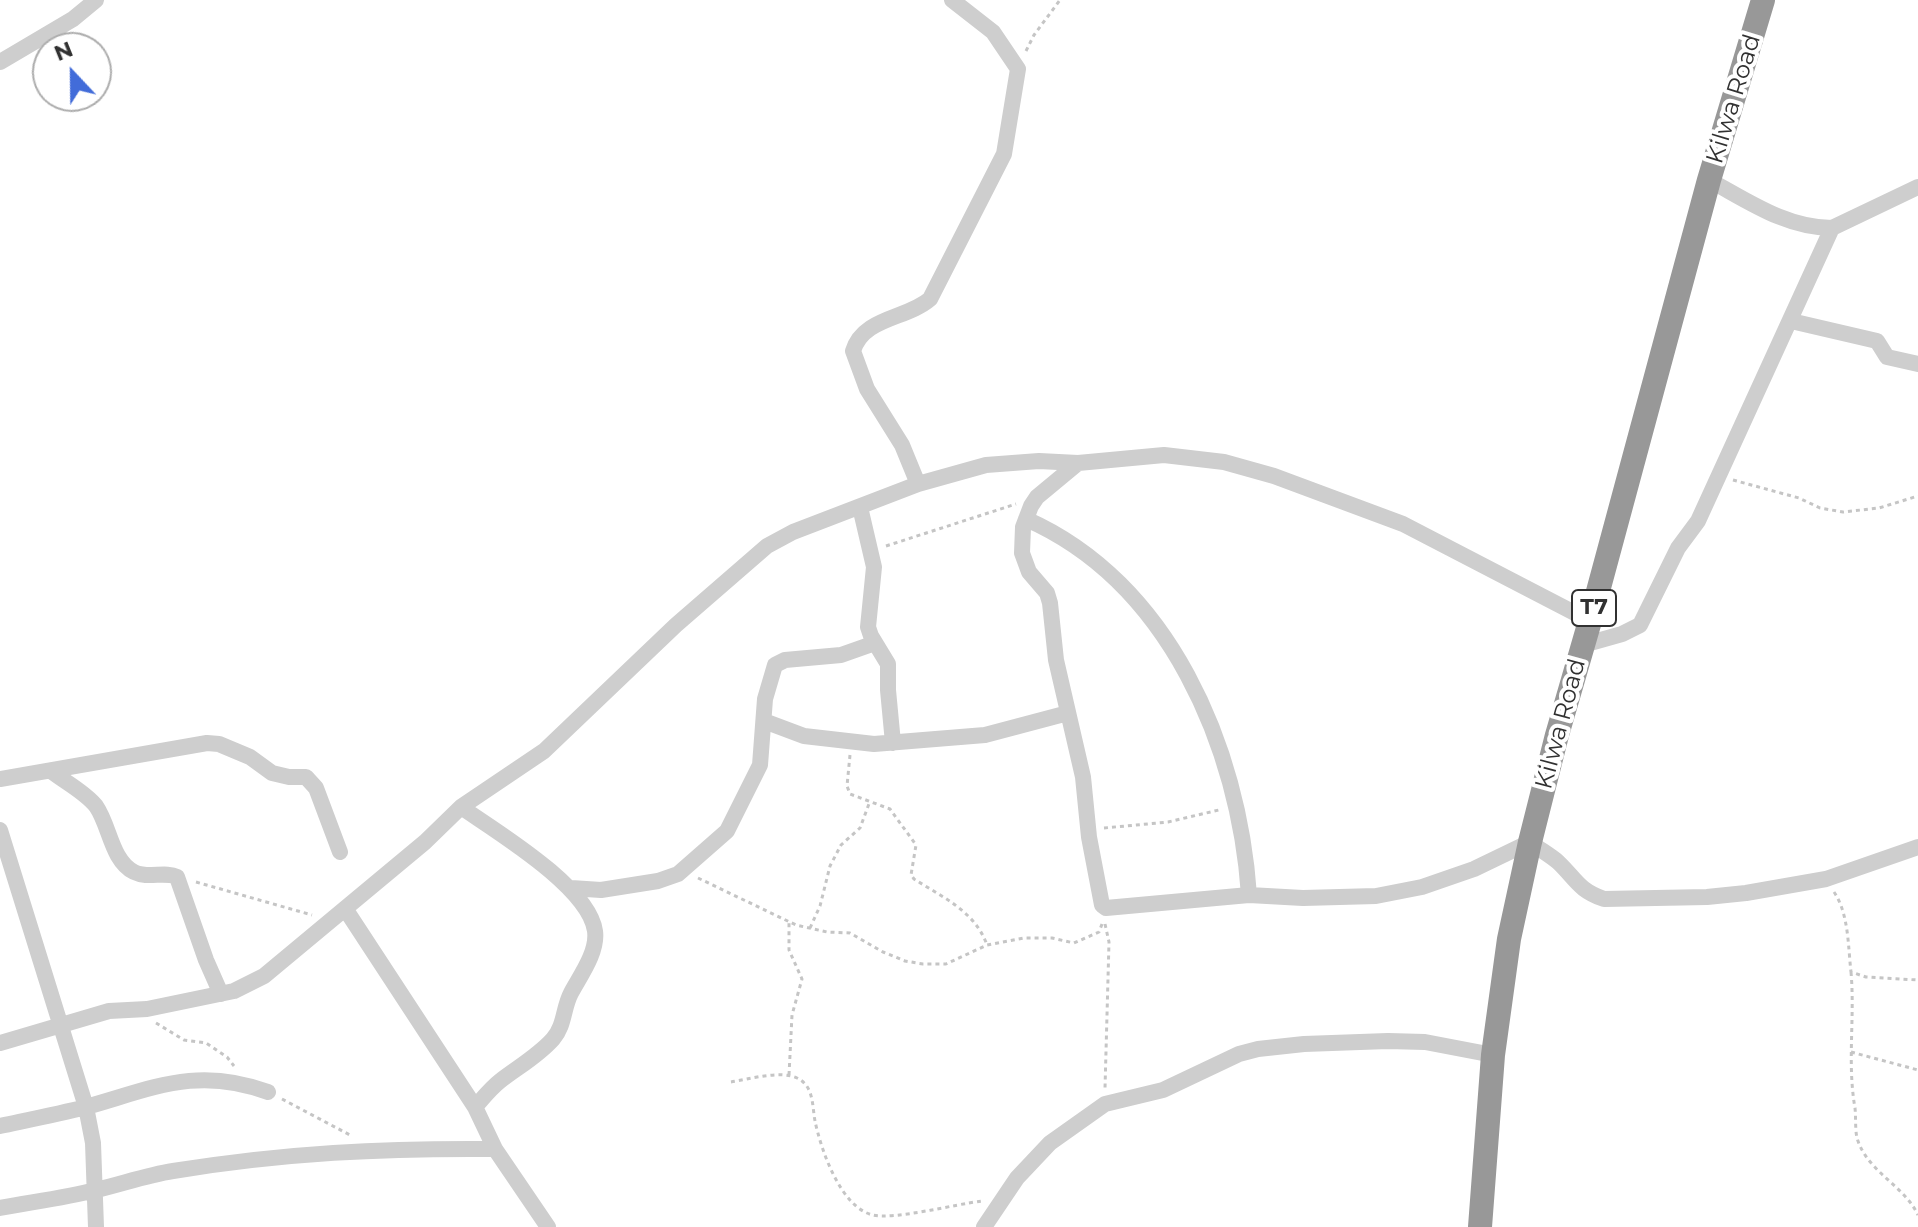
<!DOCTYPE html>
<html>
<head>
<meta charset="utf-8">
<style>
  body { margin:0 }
  #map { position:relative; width:1918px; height:1227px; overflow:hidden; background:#fff; font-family:Montserrat,sans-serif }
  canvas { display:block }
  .north { position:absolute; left:32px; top:32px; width:80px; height:80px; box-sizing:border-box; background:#fff; border:2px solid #adadad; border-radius:50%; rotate:338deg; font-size:22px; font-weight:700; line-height:32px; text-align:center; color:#313131 }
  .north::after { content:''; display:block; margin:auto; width:28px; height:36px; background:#426cd9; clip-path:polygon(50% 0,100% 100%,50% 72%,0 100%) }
</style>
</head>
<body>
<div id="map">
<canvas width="1918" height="1227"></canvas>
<div class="north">N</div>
</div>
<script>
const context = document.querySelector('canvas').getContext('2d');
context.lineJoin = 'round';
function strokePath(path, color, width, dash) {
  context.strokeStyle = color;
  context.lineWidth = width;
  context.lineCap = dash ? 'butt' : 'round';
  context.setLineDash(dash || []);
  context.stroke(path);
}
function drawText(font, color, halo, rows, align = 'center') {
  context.font = font + ' Montserrat,sans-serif';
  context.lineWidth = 8;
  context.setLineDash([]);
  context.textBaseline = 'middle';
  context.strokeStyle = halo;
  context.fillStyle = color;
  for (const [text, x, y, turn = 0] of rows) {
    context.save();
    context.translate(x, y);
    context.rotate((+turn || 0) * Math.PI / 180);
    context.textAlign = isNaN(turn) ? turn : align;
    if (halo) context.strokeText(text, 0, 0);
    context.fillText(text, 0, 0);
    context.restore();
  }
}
const path = new Path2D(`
  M1026 51 1034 35 1060 0
  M1733 480 1799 498 1820 508 1843 512 1879 508 1918 496
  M886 546 1016 504
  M850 755 847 786 850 794 890 809 916 845 911 875 914 879C942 897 975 911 987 945
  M1104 828 1168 822 1219 810
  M698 878 796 925 827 932 850 933 883 952 905 961 923 964H946L987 945 1024 938H1052L1074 943 1099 932 1102 924
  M196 882 312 915
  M1834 892C1849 914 1848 947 1851 972L1866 977 1918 980
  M1105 924 1109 942 1105 1088
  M810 928 820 906 830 866 841 845 860 828 870 801
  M1851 972C1855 1018 1847 1063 1855 1108 1856 1118 1855 1129 1857 1138 1867 1172 1904 1185 1918 1215
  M156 1023 184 1040 206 1043 227 1057 234 1066
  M1851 1052 1918 1070
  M789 1075 792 1015 802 979 789 950V923
  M731 1082C750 1079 780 1070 797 1078 814 1086 812 1105 815 1121 821 1150 841 1208 873 1215 895 1220 956 1204 982 1201
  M282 1099 350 1135`);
const minor = new Path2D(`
  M0 62 73 19 96 0
  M1709 180C1748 201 1786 228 1832 228L1918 187
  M1791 321 1877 341 1887 357 1918 364
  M1078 463 1037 497 1031 506 1023 527 1022 553 1029 572 1047 593 1050 603 1056 660 1083 777 1089 837 1102 905 1106 908 1249 895 1303 898 1376 896 1422 887 1474 869 1530 842C1539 849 1550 855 1558 862 1576 879 1578 890 1604 899L1707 897 1746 893 1826 879 1918 847
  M918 484 902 445 867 389 853 351C863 317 907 319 930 299L1004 154 1018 69 993 32 952 0
  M860 507 874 567 868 627 871 636 888 664V690L893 743
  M1026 519C1169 582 1239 747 1249 895
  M1583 645 1622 634 1640 625 1678 548 1698 521 1832 228
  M764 721 804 736 874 744 985 735 1068 713
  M51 771C65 782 85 792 96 806 110 826 111 860 134 872 148 879 165 871 177 877L206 960 221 994
  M0 779 207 743 219 744 250 757 272 773 289 777H306L316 788 340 852
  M461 807C497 832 589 887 595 931 598 952 580 976 571 993 563 1008 565 1025 553 1039 538 1056 518 1067 500 1081 491 1088 483 1098 475 1107
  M0 830 86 1107 93 1143 96 1227
  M571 888 601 890 658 881 678 874 727 831 760 765 765 699 775 665 785 660 841 655 875 643
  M346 910 475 1107 495 1149
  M0 1043 109 1011 147 1009 234 991 264 976 425 842 461 807 544 751 676 625 767 546 793 532 918 484 986 465 1039 461 1078 463 1164 455 1224 462 1274 476 1403 524 1590 621
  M0 1126C28 1120 58 1114 86 1107 154 1088 197 1066 268 1092
  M0 1208C32 1202 64 1198 96 1190 122 1184 147 1175 173 1171 284 1153 383 1148 495 1149L548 1227
  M984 1227 1017 1178 1050 1143 1105 1104 1163 1090 1239 1054 1258 1049 1304 1044 1388 1041 1425 1042 1493 1055`);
const highway = new Path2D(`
  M1480 1227 1493 1055 1509 939 1530 842 1557 735 1590 621 1709 180 1763 0`);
const shields = [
  [1594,608,44]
];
const shieldNames = [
  ["T7",1594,608]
];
const streetNames = [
  ["Kilwa Road",1734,99,-73],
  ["Kilwa Road",1561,724,-75]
];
strokePath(path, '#c5c5c5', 3, [4, 4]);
strokePath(minor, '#cecece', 16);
strokePath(highway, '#989898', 24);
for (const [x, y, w] of shields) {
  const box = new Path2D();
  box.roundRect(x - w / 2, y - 18, w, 36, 6);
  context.fillStyle = '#fff';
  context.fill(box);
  strokePath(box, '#313131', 2);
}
drawText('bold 22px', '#313131', null, shieldNames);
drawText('24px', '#313131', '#fff', streetNames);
</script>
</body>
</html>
